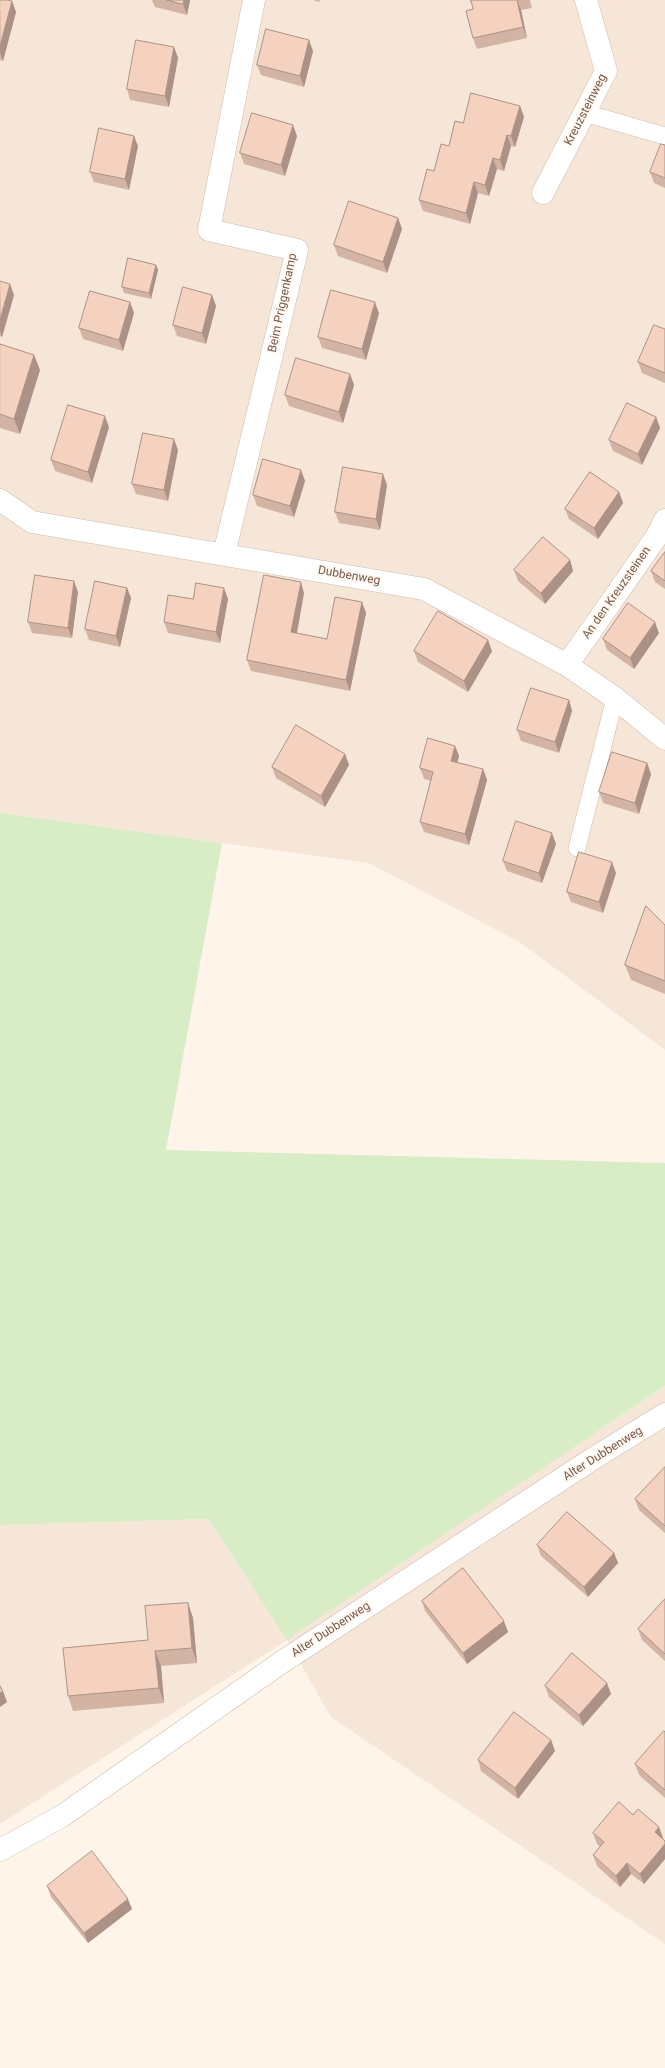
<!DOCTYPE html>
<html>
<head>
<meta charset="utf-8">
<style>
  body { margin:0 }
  canvas { display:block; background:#fef4e9 }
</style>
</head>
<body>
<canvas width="665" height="2068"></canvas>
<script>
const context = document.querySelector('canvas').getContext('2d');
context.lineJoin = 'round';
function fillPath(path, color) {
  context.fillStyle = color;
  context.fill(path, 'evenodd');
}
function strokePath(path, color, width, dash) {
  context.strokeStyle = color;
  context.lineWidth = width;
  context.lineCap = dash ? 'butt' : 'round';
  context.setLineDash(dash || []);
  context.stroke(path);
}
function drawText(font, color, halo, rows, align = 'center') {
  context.font = font + ' Roboto,sans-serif';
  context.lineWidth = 4;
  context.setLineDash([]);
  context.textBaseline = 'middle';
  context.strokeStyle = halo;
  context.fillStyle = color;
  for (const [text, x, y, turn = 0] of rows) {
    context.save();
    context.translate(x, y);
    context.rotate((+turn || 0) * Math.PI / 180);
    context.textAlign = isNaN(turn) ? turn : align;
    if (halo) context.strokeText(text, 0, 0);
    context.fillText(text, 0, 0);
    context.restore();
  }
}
const residential = new Path2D(`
  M0 0H665V1050L521 943 369 863 0 813Z
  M665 1386V1944L331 1717 287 1640 0 1824V1525L208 1519 287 1640Z`);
const green = new Path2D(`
  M0 813 222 843 166 1150 665 1163V1386L287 1640 208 1519 0 1525Z`);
const lane = new Path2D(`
  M585 113 665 136
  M577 848 615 698`);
const street = new Path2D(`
  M543 193 606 71 586 0
  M0 500 32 522 424 589 567 665 615 698 665 739
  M224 554 297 250 209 230 254 0
  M567 665 657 536 665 520
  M0 1850 62 1816 282 1662 594 1458 665 1414`);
const wall = new Path2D(`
  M0 0 12 1 16 12 3 61 0 60Z
  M152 0H190L187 15 155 7Z
  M313 0H320L319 2Z
  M471 0H530L532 8 521 10 527 38 477 49 473 38V9Z
  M174 47 178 58 169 107 130 100 127 89Z
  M313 51 304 87 261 75 257 65Z
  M520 106 524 117 515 147 511 146 504 171 497 169 489 196 478 193 470 224 423 211 419 200 434 171 463 123Z
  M297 136 285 176 244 164 240 153Z
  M665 145V188L654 183 650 172Z
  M138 146 129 190 94 182 90 172Z
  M398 218 402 229 387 273 338 256 334 245Z
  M156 265 158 270 151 299 124 293 122 287Z
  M0 281 14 295 2 337 0 336Z
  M212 295 216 306 206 344 177 336 173 325Z
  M130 302 134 313 123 351 83 339 79 328Z
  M379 313 366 360 322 348 318 337Z
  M665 329V383L642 373 638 362Z
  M0 344 34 355 40 370 20 434 0 428Z
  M350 374 354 385 343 423 289 406 285 395Z
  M656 417 660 428 642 465 613 451 609 440Z
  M109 427 92 483 55 471 51 460Z
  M178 450 168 501 136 494 132 484Z
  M301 470 305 481 294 517 257 506 253 495Z
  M387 485 380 530 339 523 335 512Z
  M619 492 623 503 598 539 569 519 565 509Z
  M665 552V589L655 582 651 571Z
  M570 560 573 571 545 604 518 581 514 570Z
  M127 588 131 598 120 647 89 640 85 629Z
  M78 592 72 638 32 633 28 622Z
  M304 593 297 633 327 639 362 602 366 613 350 691 251 671 247 660Z
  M193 599H228L220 643 168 633 164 622Z
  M659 633 634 669 607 650 603 639Z
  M414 651H492L468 692 418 662Z
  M569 700 572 711 559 753 521 741 517 730Z
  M455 746 459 756 457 762 483 769 487 780 469 845 424 832 420 822 431 781 424 779 420 768Z
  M345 754 349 765 325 807 276 778 272 767Z
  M647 763 651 774 639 814 603 803 599 792Z
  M556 844 542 883 507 871 503 861Z
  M616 873 603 913 571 902 567 892Z
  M665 925V994L631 980 625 965Z
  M665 1468V1533L639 1510 635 1499Z
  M537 1545 614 1553 618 1563 588 1597 541 1556Z
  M665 1599V1661L642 1640 638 1629Z
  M422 1601 508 1632 467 1664 425 1611Z
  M188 1603 193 1618 197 1663 161 1666 164 1703 73 1711 68 1696 148 1640Z
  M545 1686 611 1694 583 1726 549 1697Z
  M665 1732V1798L639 1775 635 1764Z
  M551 1740 555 1751 518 1799 481 1771 478 1760Z
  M633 1815 663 1838H662L665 1841V1859L644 1884 631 1874 620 1887 597 1866 593 1855 600 1847 597 1844 593 1833Z
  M47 1886 132 1909 88 1943 51 1897Z`);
const shadedWall = new Path2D(`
  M184 0H190L187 15 183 4Z
  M517 0 521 10 527 38 523 27Z
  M12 1 16 12 3 61 0 53V46Z
  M309 40 313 51 304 87 300 76Z
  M174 47 178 58 169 107 165 96Z
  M520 106 524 117 515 147 511 136Z
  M293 125 297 136 285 176 281 165Z
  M507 135 511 146 504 171 500 160Z
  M134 136 138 146 129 190 125 179Z
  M493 158 497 169 489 196 485 185Z
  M474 182 478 193 470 224 466 213Z
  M398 218 402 229 387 273 383 262Z
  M156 265 158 270 151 299 149 293Z
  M10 284 14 295 2 337 0 331V320Z
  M212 295 216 306 206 344 202 333Z
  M130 302 134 313 123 351 119 340Z
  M375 302 379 313 366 360 362 349Z
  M34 355 40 370 20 434 14 419Z
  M350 374 354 385 343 423 339 412Z
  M105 416 109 427 92 483 88 472Z
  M656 417 660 428 642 465 638 454Z
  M174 439 178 450 168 501 164 490Z
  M301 470 305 481 294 517 290 506Z
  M383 474 387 485 380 530 376 519Z
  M619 492 623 503 598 539 594 528Z
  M570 560 573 571 545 604 541 593Z
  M74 581 78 592 72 638 68 628Z
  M301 582 304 593 295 643 291 632Z
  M127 588 131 598 120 647 116 636Z
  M224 588 228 599 220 643 216 632Z
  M362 602 366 613 350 691 346 680Z
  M655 622 659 633 634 669 630 658Z
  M488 640 492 651 468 692 464 681Z
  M569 700 572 711 559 753 555 742Z
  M455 746 459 756 455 772 451 761Z
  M345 754 349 765 325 807 321 796Z
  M647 763 651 774 639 814 635 803Z
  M483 769 487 780 469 845 465 834Z
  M552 833 556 844 542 883 539 873Z
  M612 862 616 873 603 913 599 902Z
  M614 1553 618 1563 588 1597 584 1587Z
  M188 1603 193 1618 197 1663 192 1648Z
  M504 1621 508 1632 467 1664 463 1653Z
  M155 1651 161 1666 164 1703 159 1688Z
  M607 1683 611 1694 583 1726 579 1715Z
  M3 1691 7 1702 0 1707V1693Z
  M551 1740 555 1751 518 1799 515 1788Z
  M659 1827 663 1838 659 1843 655 1832Z
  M665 1844V1859L644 1884 640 1874Z
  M627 1863 631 1874 620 1887 616 1876Z
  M128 1899 132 1909 88 1943 84 1933Z`);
const building = new Path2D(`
  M0 0H8L12 1 0 46Z
  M167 0H184L183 4Z
  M471 0H517L523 27 473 38 466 11 473 9Z
  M266 29 309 40 300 76 257 65Z
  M136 40 174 47 165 96 127 89Z
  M471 93 520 106 511 136 507 135 500 160 493 158 485 185 474 182 466 213 419 200 427 169 434 171 441 144 449 146 455 121 463 123Z
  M252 113 293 125 281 165 240 153Z
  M99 128 134 136 125 179 90 172Z
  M661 144 665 145V178L650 172Z
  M349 201 398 218 383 262 334 245Z
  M128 258 156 265 149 293 122 287Z
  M0 281 10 284 0 320Z
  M183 287 212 295 202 333 173 325Z
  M331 290 375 302 362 349 318 337Z
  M90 291 130 302 119 340 79 328Z
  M654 325 665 329V373L638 362Z
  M0 344 34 355 14 419 0 414Z
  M296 358 350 374 339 412 285 395Z
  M627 403 656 417 638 454 609 440Z
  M68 405 105 416 88 472 51 460Z
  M143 433 174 439 164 490 132 484Z
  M263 459 301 470 290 506 253 495Z
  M343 467 383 474 376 519 335 512Z
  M590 472 619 492 594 528 565 509Z
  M543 537 570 560 541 593 514 570Z
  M665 552V581L651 571Z
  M35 575 74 581 68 628 28 622Z
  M264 575 301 582 291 632 327 639 335 597 362 602 346 680 247 660Z
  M95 581 127 588 116 636 85 629Z
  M196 583 224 588 216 632 164 622 168 595 193 599Z
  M628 603 655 622 630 658 603 639Z
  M438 611 488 640 464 681 414 651Z
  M531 688 569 700 555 742 517 730Z
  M296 725 345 754 321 796 272 767Z
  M428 738 455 746 451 761 483 769 465 834 420 822 433 772 420 768Z
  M612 752 647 763 635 803 599 792Z
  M516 821 552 833 539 873 503 861Z
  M579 852 612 862 599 902 567 892Z
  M646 906 665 925V981L625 965Z
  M665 1467V1526L635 1499Z
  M567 1512 614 1553 584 1587 537 1545Z
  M463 1568 504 1621 463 1653 422 1601Z
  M665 1599V1654L638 1629Z
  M188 1603 192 1648 155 1651 159 1688 68 1696 63 1648 148 1640 145 1606Z
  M572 1653 607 1683 579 1715 545 1686Z
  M0 1686 3 1691 0 1693Z
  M514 1712 551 1740 515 1788 478 1760Z
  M664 1731 665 1732V1790L635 1764Z
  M619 1802 633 1815 638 1809 659 1827 655 1832 665 1841V1844L640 1874 627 1863 616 1876 593 1855 604 1842 593 1833Z
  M92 1851 128 1899 84 1933 47 1886Z`);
const streetNames = [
  ["Kreuzsteinweg",586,110,-63],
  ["Beim Priggenkamp",283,303,-78],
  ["Dubbenweg",349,576,10],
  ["An den Kreuzsteinen",617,593,-55],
  ["Alter Dubbenweg",603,1454,-32],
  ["Alter Dubbenweg",331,1630,-33]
];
fillPath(residential, '#f6e6d7');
fillPath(green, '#d8edc6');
strokePath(lane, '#d1bbad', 18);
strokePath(street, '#d1bbad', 23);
strokePath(lane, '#fff', 17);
strokePath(street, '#fff', 22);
fillPath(wall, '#d3b4a4');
fillPath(shadedWall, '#ac9286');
fillPath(building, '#f5d1bf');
strokePath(building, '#ac9286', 1);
drawText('12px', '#7a594a', '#fff9f1', streetNames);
</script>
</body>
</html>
